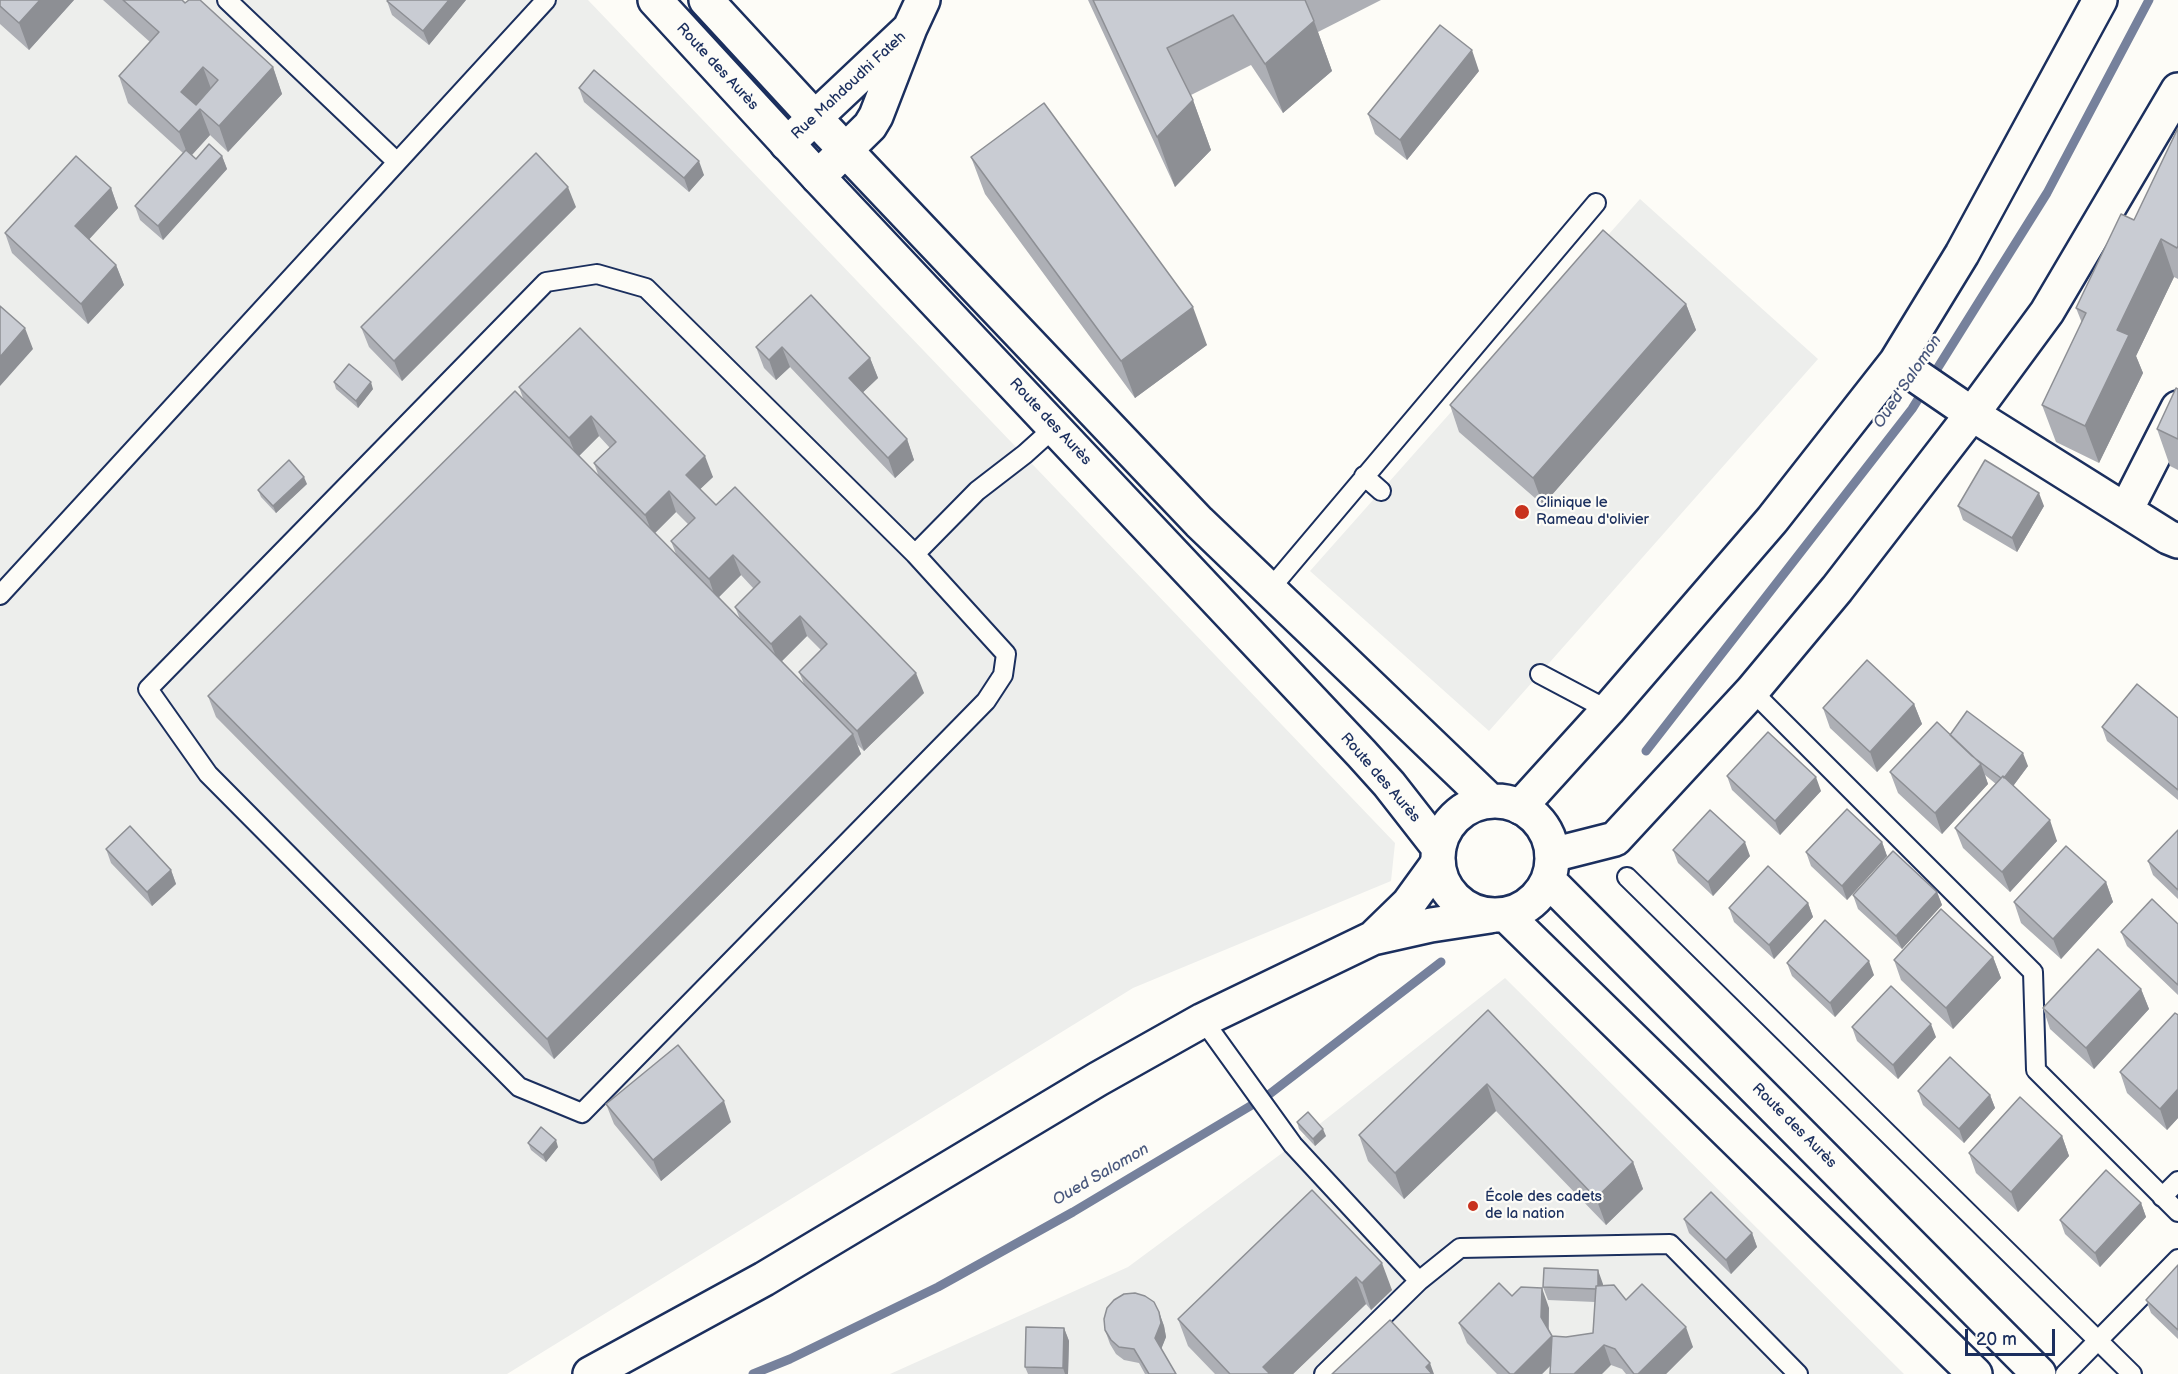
<!DOCTYPE html>
<html>
<head>
<meta charset="utf-8">
<style>
  body { margin:0 }
  #map { position:relative; width:2178px; height:1374px; overflow:hidden; background:#fdfcf7; font-family:"Balsamiq Sans",sans-serif }
  canvas { display:block }
  .scale { position:absolute; left:1965px; top:1329px; width:90px; height:27px; box-sizing:border-box; border:3px solid #1b2f5e; border-top:0; padding-left:8px; font-size:18px; line-height:21px; white-space:nowrap; color:#1b2f5e; -webkit-text-stroke:4px #fdfcf7; paint-order:stroke }
</style>
</head>
<body>
<div id="map">
<canvas width="2178" height="1374"></canvas>
<div class="scale">20 m</div>
</div>
<script>
const context = document.querySelector('canvas').getContext('2d');
context.lineJoin = 'round';
function fillPath(path, color) {
  context.fillStyle = color;
  context.fill(path, 'evenodd');
}
function strokePath(path, color, width, dash) {
  context.strokeStyle = color;
  context.lineWidth = width;
  context.lineCap = dash ? 'butt' : 'round';
  context.setLineDash(dash || []);
  context.stroke(path);
}
function drawText(font, color, halo, rows, align = 'center') {
  context.font = font + ' "Balsamiq Sans",sans-serif';
  context.lineWidth = 4.5;
  context.setLineDash([]);
  context.textBaseline = 'middle';
  context.strokeStyle = halo;
  context.fillStyle = color;
  for (const [text, x, y, turn = 0] of rows) {
    context.save();
    context.translate(x, y);
    context.rotate((+turn || 0) * Math.PI / 180);
    context.textAlign = isNaN(turn) ? turn : align;
    if (halo) context.strokeText(text, 0, 0);
    context.fillText(text, 0, 0);
    context.restore();
  }
}
const built = new Path2D(`
  M0 0H588L1395 843 1391 881 1133 988 507 1374H0Z
  M1640 199 1818 359 1489 731 1310 571Z
  M1505 978 1904 1374H890L1128 1267 1293 1145Z`);
const stream = new Path2D(`
  M1646 751 1912 409 2047 193 2149 0
  M753 1374 790 1359 938 1287 1073 1212 1267 1096 1441 962`);
const service = new Path2D(`
  M227 0 397 162
  M597 274 646 288 915 554 1006 654 1003 675 986 701 582 1113 519 1087 208 774 148 689 546 282Z
  M1364 476 1381 491
  M915 554 977 491 1025 454 1055 427
  M1270 589 1596 203
  M0 595 546 0
  M1540 674 1608 710
  M1752 691 2033 972 2036 1070 2178 1212
  M1627 877 2132 1374
  M1203 1020 1293 1145 1419 1281
  M2162 1197 2178 1181
  M1324 1374 1419 1281 1460 1248 1670 1244 1798 1374
  M2065 1374 2178 1259`);
const minor = new Path2D(`
  M787 144 907 31
  M818 177 870 126 876 116 910 28 923 0
  M1896 362 1972 414 2168 537 2178 541
  M2126 510 2178 408
  M1520 807 1608 710 1772 520 1896 362 1962 254 2100 0
  M1552 855 1615 839 1752 691 1837 589 1972 414 2047 312 2178 90
  M1373 938 1409 903 1438 863
  M590 1374 764 1279 1098 1079 1203 1020 1373 938 1431 925 1490 916`);
const tertiary = new Path2D(`
  M655 0 818 177 1361 753 1389 784 1439 848
  M706 0 815 118 1199 522 1490 801
  M1438 858a57 57 0 1 1 114 0a57 57 0 1 1-114 0Z
  M1548 880 2039 1374
  M1506 915 1975 1374`);
const wall = new Path2D(`
  M0 0H74L29 50 0 24Z
  M103 0H182L273 67 282 94 228 152 210 135 192 155 196 159 222 156 227 169 163 240 140 220 135 206 183 153 128 103 119 76 150 42Z
  M388 0H466L429 45 392 15 387 1Z
  M1088 0H1381L1318 32 1332 71 1283 113 1251 65 1191 95 1211 150 1175 187Z
  M1479 71 1407 160 1375 134 1368 114Z
  M579 88 704 175 689 192 584 102Z
  M2178 128V279L2174 277 2136 356 2143 373 2099 463 2056 442 2042 405 2082 323 2076 308 2134 220Z
  M971 157 1207 345 1135 398 985 194Z
  M111 188 118 208 89 239 116 265 124 285 88 324 12 253 5 233Z
  M576 207 402 381 369 347 361 327Z
  M811 295 870 358 878 378 862 393 907 439 914 460 895 478 790 367 776 380 764 368 756 347Z
  M1686 304 1696 330 1543 505 1459 432 1450 405Z
  M580 328 713 477 700 489 716 505 924 693 864 751 857 744 861 754 554 1059 216 717 208 696 524 401 519 387ZM599 436 610 448 594 463 599 477 579 456ZM676 512 688 524 671 541 676 554 655 533ZM741 575 754 589 735 607 740 619 719 597ZM807 636 821 650 799 672 804 684 782 661Z
  M334 382 373 389 358 408 336 389Z
  M2178 389V470L2170 466 2157 429Z
  M307 484 276 513 261 497 258 490Z
  M1958 506H2044L2017 552 1963 520Z
  M1914 704 1922 724 1877 772 1830 728 1823 708Z
  M2178 718V800L2107 741 2102 727Z
  M1950 735 2028 766 2013 786 2057 841 2010 892 1963 848 1955 828 1996 784 1985 775 1988 784 1942 834 1898 793 1890 772Z
  M1727 776 1821 791 1780 835 1732 790Z
  M2178 830V899L2153 875 2148 861Z
  M1882 842 1887 856 1847 900 1811 866 1806 852Z
  M106 849 171 870 176 884 152 906 111 863Z
  M1673 850 1750 856 1713 896 1678 863Z
  M2106 882 2113 902 2061 959 2021 923 2014 902Z
  M1937 892 1942 905 1902 949 1858 909 1853 895Z
  M1808 903 1813 917 1774 959 1734 922 1729 908Z
  M2178 924V995L2127 946 2121 932Z
  M1993 957 2001 978 1953 1029 1901 980 1894 960Z
  M1787 963 1874 975 1835 1017 1792 976Z
  M2141 989 2149 1009 2094 1069 2050 1029 2043 1008Z
  M1488 1010 1633 1162 1643 1189 1606 1225 1496 1111 1404 1199 1368 1161 1359 1135Z
  M2178 1015V1118L2167 1130 2127 1093 2120 1072Z
  M1852 1027 1936 1037 1898 1079 1857 1041Z
  M1918 1091 1990 1095 1995 1108 1964 1143 1923 1105Z
  M606 1104 731 1122 661 1181 614 1124Z
  M1297 1122 1326 1136 1315 1146 1299 1129Z
  M2062 1136 2069 1156 2018 1212 1976 1173 1969 1153Z
  M528 1143 558 1147 546 1162 531 1150Z
  M1312 1190 1392 1290 1371 1310 1366 1304 1293 1374H1215L1188 1346 1178 1319Z
  M2141 1203 2146 1217 2100 1267 2065 1234 2060 1220Z
  M1684 1219 1752 1233 1757 1247 1731 1274 1689 1233Z
  M2178 1265V1339L2151 1313 2146 1300Z
  M1603 1284V1285L1626 1300 1693 1347 1666 1374H1626L1622 1369 1611 1365 1550 1366 1542 1374H1497L1467 1343 1459 1323 1512 1296 1549 1308V1331L1552 1336 1566 1337 1593 1333 1595 1302 1548 1300 1543 1287Z
  M1159 1312 1164 1326 1166 1337 1161 1349 1176 1374H1145L1139 1363 1124 1360 1116 1354 1110 1344 1105 1330Z
  M1064 1328 1069 1341 1068 1374H1028L1025 1367Z`);
const shadedWall = new Path2D(`
  M40 0H74L29 50 19 23Z
  M449 0H466L429 45 423 31Z
  M1314 21 1332 71 1283 113 1265 64Z
  M1472 50 1479 71 1407 160 1400 140Z
  M203 67 213 94 200 109 210 135 189 158 179 132 181 92Z
  M273 67 282 94 228 152 219 126Z
  M1193 100 1211 150 1175 187 1157 137Z
  M222 156 227 169 163 240 158 226Z
  M699 161 704 175 689 192 684 178Z
  M568 187 576 207 402 381 394 361Z
  M111 188 118 208 83 246 75 226Z
  M2161 239 2174 277 2136 356 2143 373 2099 463 2085 426 2117 330Z
  M116 265 124 285 88 324 81 304Z
  M1686 304 1696 330 1543 505 1533 478Z
  M1193 307 1207 345 1135 398 1121 361Z
  M25 328 33 349 0 386V357Z
  M782 347 790 367 776 380 769 360Z
  M870 358 878 378 856 399 849 378Z
  M371 382 373 389 358 408 356 401Z
  M591 416 599 436 577 458 569 438Z
  M907 439 914 460 895 478 888 458Z
  M705 456 713 477 694 495 686 475Z
  M304 477 307 484 276 513 273 506Z
  M669 491 676 512 653 535 645 515Z
  M2039 493 2044 506 2017 552 2012 538Z
  M733 555 741 575 716 600 709 579Z
  M800 616 807 636 779 664 771 644Z
  M916 673 924 693 864 751 857 731Z
  M1914 704 1922 724 1877 772 1870 752Z
  M853 734 861 754 554 1059 547 1039Z
  M2023 753 2028 766 2008 793 2003 779Z
  M1981 764 1988 784 1942 834 1935 813Z
  M1816 777 1821 791 1780 835 1775 821Z
  M2050 820 2057 841 2010 892 2002 872Z
  M1745 842 1750 856 1713 896 1708 882Z
  M1882 842 1887 856 1847 900 1842 886Z
  M171 870 176 884 152 906 147 892Z
  M2106 882 2113 902 2061 959 2053 939Z
  M1937 892 1942 905 1902 949 1896 936Z
  M1808 903 1813 917 1774 959 1769 945Z
  M1993 957 2001 978 1953 1029 1946 1008Z
  M1869 961 1874 975 1835 1017 1830 1003Z
  M2141 989 2149 1009 2094 1069 2086 1048Z
  M1931 1024 1936 1037 1898 1079 1893 1065Z
  M1487 1084 1496 1111 1404 1199 1395 1173Z
  M2178 1089V1118L2167 1130 2160 1109Z
  M1990 1095 1995 1108 1964 1143 1959 1129Z
  M724 1101 731 1122 661 1181 653 1160Z
  M1323 1129 1326 1136 1315 1146 1313 1139Z
  M2062 1136 2069 1156 2018 1212 2011 1192Z
  M556 1140 558 1147 546 1162 543 1155Z
  M1633 1162 1643 1189 1606 1225 1596 1198Z
  M2141 1203 2146 1217 2100 1267 2095 1253Z
  M1752 1233 1757 1247 1731 1274 1726 1260Z
  M1382 1263 1392 1290 1371 1310 1362 1283Z
  M1598 1270 1603 1284 1602 1302 1597 1289Z
  M1356 1277 1366 1304 1293 1374H1266L1263 1367Z
  M1542 1288 1549 1308 1548 1337 1541 1317Z
  M1159 1312 1164 1326 1166 1337 1160 1352 1155 1338Z
  M1686 1327 1693 1347 1666 1374H1638Z
  M1064 1328 1069 1341 1068 1374H1065L1063 1368Z
  M1552 1336 1559 1357 1542 1374H1514Z
  M1604 1345 1611 1365 1602 1374H1574Z
  M1430 1363 1434 1374H1428L1426 1367Z`);
const building = new Path2D(`
  M0 0H40L19 23 0 6Z
  M123 0H182L185 3 189 0H200L273 67 219 126 200 109 179 132 119 76 159 32ZM203 67 218 80 196 105 181 92Z
  M388 0H449L423 31 387 1Z
  M1093 0H1305L1314 21 1265 64 1233 15 1167 48 1193 100 1157 137Z
  M1440 25 1472 50 1400 140 1368 114Z
  M594 70 699 161 684 178 579 88Z
  M1044 103 1193 307 1121 361 971 157Z
  M2178 128V246L2177 248 2161 239 2117 330 2129 335 2085 426 2042 405 2086 313 2076 308 2121 214 2134 220Z
  M209 144 222 156 158 226 135 206 186 150 196 159Z
  M536 153 568 187 394 361 361 327Z
  M76 156 111 188 75 226 116 265 81 304 5 233Z
  M1603 230 1686 304 1533 478 1450 405Z
  M811 295 870 358 849 378 907 439 888 458 782 347 769 360 756 347Z
  M0 306 25 328 0 357Z
  M580 328 705 456 686 475 716 505 735 487 916 673 857 731 799 672 827 644 800 616 771 644 735 607 760 582 733 555 709 579 671 541 695 518 669 491 645 515 594 463 616 442 591 416 569 438 519 387Z
  M349 364 371 382 356 401 334 382Z
  M2176 388 2178 389V439L2157 429Z
  M515 391 853 734 547 1039 208 696Z
  M289 460 304 477 273 506 258 490Z
  M1985 460 2039 493 2012 538 1958 506Z
  M1867 660 1914 704 1870 752 1823 708Z
  M2137 684 2178 718V790L2102 727Z
  M1967 711 2023 753 2004 778 2003 776 2001 778 1972 756 1950 735Z
  M1937 722 1981 764 1935 813 1890 772Z
  M1768 732 1816 777 1775 821 1727 776Z
  M2003 776 2050 820 2002 872 1955 828Z
  M1847 809 1882 842 1842 886 1806 852Z
  M1710 810 1745 842 1708 882 1673 850Z
  M130 826 171 870 147 892 106 849Z
  M2178 830V890L2148 861Z
  M2066 846 2106 882 2053 939 2014 902Z
  M1893 851 1937 892 1896 936 1853 895Z
  M1768 866 1808 903 1769 945 1729 908Z
  M2152 899 2178 924V985L2121 932Z
  M1941 909 1993 957 1946 1008 1894 960Z
  M1825 920 1869 961 1830 1003 1787 963Z
  M2098 949 2141 989 2086 1048 2043 1008Z
  M1891 986 1931 1024 1893 1065 1852 1027Z
  M1488 1010 1633 1162 1596 1198 1487 1084 1395 1173 1359 1135Z
  M2175 1013 2178 1015V1089L2160 1109 2120 1072Z
  M678 1045 724 1101 653 1160 606 1104Z
  M1950 1057 1990 1095 1959 1129 1918 1091Z
  M2020 1097 2062 1136 2011 1192 1969 1153Z
  M1308 1112 1323 1129 1313 1139 1297 1122Z
  M541 1127 556 1140 543 1155 528 1143Z
  M2106 1170 2141 1203 2095 1253 2060 1220Z
  M1312 1190 1382 1263 1362 1283 1356 1277 1263 1367 1270 1374H1230L1178 1319Z
  M1711 1192 1752 1233 1726 1260 1684 1219Z
  M2178 1265V1330L2146 1300Z
  M1544 1268 1598 1270V1286H1596V1289L1543 1287Z
  M1499 1283 1512 1296 1521 1287 1542 1288 1541 1317 1552 1336 1514 1374H1510L1459 1323Z
  M1642 1284 1686 1327 1638 1374H1634L1615 1349 1604 1345 1574 1374H1550L1552 1336 1566 1337 1593 1333 1596 1286 1614 1285 1626 1300Z
  M1135 1293 1145 1296 1154 1302 1159 1312 1161 1323 1155 1338 1176 1374H1149L1134 1349 1119 1347 1111 1340 1105 1330 1104 1319 1107 1308 1114 1300 1124 1294Z
  M1390 1320 1430 1363 1426 1367 1432 1374H1332Z
  M1026 1327 1064 1328 1063 1368 1025 1367Z`);
const markers = [
  [1522,512,8,"#c8321e"],
  [1473,1206,6,"#c8321e"]
];
const streetNames = [
  ["Route des Aurès",717,67,47],
  ["Rue Mahdoudhi Fateh",849,86,-43],
  ["Route des Aurès",1050,422,47],
  ["Route des Aurès",1380,778,49],
  ["Route des Aurès",1794,1126,45]
];
const poiNames = [
  ["Clinique le",1536,503],
  ["Rameau d'olivier",1536,520],
  ["École des cadets",1485,1197],
  ["de la nation",1485,1214]
];
const waterNames = [
  ["Oued Salomon",1908,382,-56],
  ["Oued Salomon",1101,1175,-30]
];
fillPath(built, '#edeeec');
strokePath(stream, '#76819c', 9);
strokePath(service, '#1b2f5e', 22);
strokePath(minor, '#1b2f5e', 38);
strokePath(tertiary, '#1b2f5e', 38);
strokePath(service, '#fdfcf7', 18);
strokePath(minor, '#fdfcf7', 33);
strokePath(tertiary, '#fdfcf7', 33);
fillPath(wall, '#adafb5');
fillPath(shadedWall, '#8d8f94');
fillPath(building, '#c9ccd3');
strokePath(building, '#8d8f94', 1.5);
for (const [x, y, r, color] of markers) {
  const dot = new Path2D();
  dot.arc(x, y, r, 0, 2 * Math.PI);
  context.fillStyle = color;
  context.fill(dot);
  strokePath(dot, '#fdfcf7', 2);
}
drawText('15px', '#1b2f5e', '#fdfcf7', streetNames);
drawText('15px', '#1b2f5e', '#fdfcf7', poiNames, 'left');
drawText('italic 16px', '#49587d', '#fdfcf7', waterNames);
</script>
</body>
</html>
